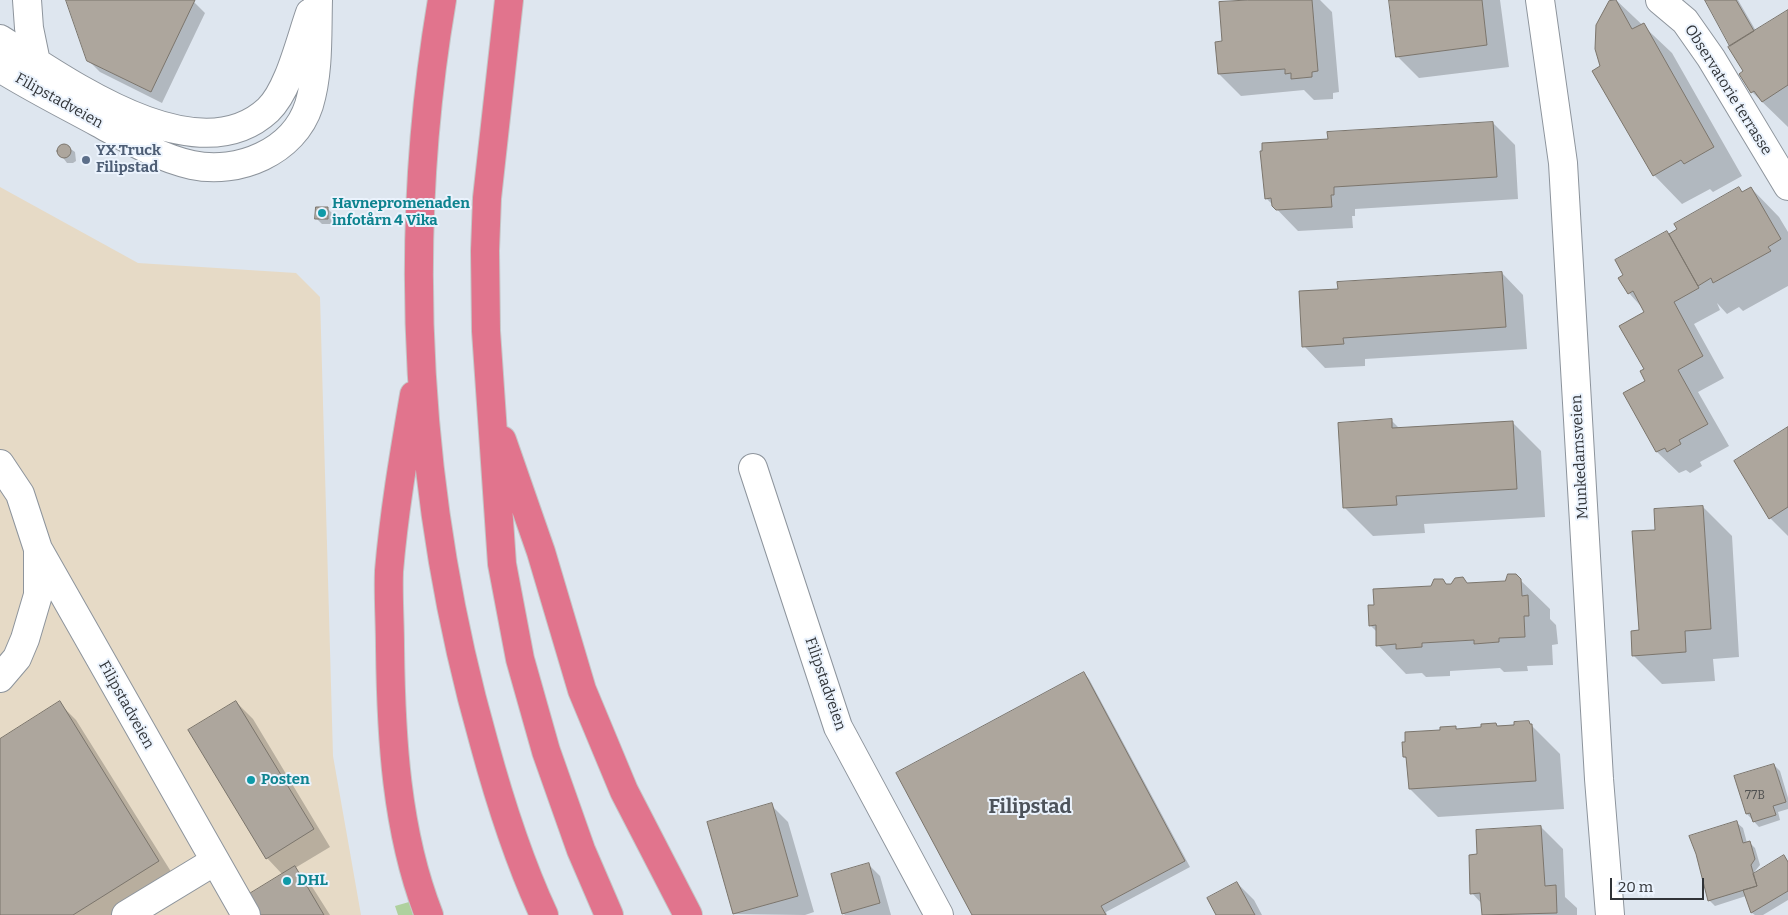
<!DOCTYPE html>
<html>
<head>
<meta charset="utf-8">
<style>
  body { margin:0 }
  #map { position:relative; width:1788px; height:915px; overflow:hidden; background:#dee6ef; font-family:Bitter,serif }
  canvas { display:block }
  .scale { position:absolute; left:1610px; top:878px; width:94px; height:22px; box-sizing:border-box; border:2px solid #303337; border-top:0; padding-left:6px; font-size:15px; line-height:18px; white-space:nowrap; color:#303337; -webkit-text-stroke:4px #ebf3fd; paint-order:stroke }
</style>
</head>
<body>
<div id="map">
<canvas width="1788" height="915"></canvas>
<div class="scale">20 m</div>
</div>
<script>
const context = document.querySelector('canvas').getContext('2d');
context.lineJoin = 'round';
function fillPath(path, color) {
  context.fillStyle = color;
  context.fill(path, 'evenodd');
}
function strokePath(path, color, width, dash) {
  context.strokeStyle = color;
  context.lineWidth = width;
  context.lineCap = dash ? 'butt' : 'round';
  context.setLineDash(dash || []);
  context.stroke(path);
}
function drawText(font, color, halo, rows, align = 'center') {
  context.font = font + ' Bitter,serif';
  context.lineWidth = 4;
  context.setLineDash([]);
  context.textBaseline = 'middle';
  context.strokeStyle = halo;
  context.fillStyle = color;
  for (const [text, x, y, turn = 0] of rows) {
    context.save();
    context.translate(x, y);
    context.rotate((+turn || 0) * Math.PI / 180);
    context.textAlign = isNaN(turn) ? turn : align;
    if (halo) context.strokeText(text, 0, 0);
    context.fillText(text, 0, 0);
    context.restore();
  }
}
const industrial = new Path2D(`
  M0 187 138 263 296 273 320 297 333 756 361 915H0Z`);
const green = new Path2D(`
  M409 902 413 915H398L395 906Z`);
const shadow = new Path2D(`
  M67 0H192L205 13 162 103 100 72 88 60Z
  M1263 0H1320L1332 12 1339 92 1333 93V99L1314 100 1304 90 1241 96 1219 74 1223 42Z
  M1391 0H1500L1509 67 1419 78 1397 56Z
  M1611 0H1616L1672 53 1742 176 1713 192 1710 189 1682 204 1654 175 1602 67 1597 25 1605 8Z
  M1706 0H1738L1756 31 1788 11V127L1752 92 1732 46Z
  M1493 123 1515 145 1518 199 1355 209V216H1352L1353 228 1298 231 1266 198 1330 140Z
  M65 145 75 152 76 161 73 163H67L58 151 59 148Z
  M1751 188 1779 217 1788 232V286L1743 311 1739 307 1727 314 1717 303 1720 310 1694 324 1724 378 1698 392 1729 446 1700 462 1702 466 1690 473 1686 470 1679 473 1657 452 1625 393 1647 381 1646 312 1629 293 1667 232 1669 235 1679 230 1739 189 1743 193Z
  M327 208 333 214V224H322L317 219Z
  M1502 273 1523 295 1527 349 1365 359V366L1325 368 1304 346Z
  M1391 420 1400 429 1512 422 1541 451 1545 517 1424 524 1425 533 1373 536 1344 507Z
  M1788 429V536L1770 518Z
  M1703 507 1732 536 1739 657 1713 659 1715 681 1662 684 1633 655 1640 632 1656 531Z
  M1515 575 1550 609V619L1556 625 1558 644 1552 645 1553 665 1527 666 1528 671 1504 672 1500 668 1450 671V676L1426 677 1422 673 1406 674 1378 645 1377 632 1370 625 1442 580 1448 586 1506 582Z
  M1084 673 1089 679 1190 867 1106 912 1107 915H974Z
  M236 702 253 719 330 847 295 868 311 885 330 915H259L283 875 267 858Z
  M59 703 76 720 175 878 116 915H0V740Z
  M1529 723 1560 754 1564 809 1438 817 1410 789 1408 760 1404 757 1441 731 1455 727 1458 730Z
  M1774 765 1780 771 1788 798V809L1778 812 1780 820 1759 827 1747 814Z
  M771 805 788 822 814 912 805 915 734 914Z
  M1737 823 1743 828 1747 843 1749 842 1755 848 1760 865 1752 875 1784 856 1788 861V900L1763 915H1755L1752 913 1746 896 1715 906 1709 900Z
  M1541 827 1563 849 1565 897 1577 908V915H1483L1482 904 1472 893Z
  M868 864 880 876 891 915H845L843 913Z
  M1237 883 1254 900 1262 915H1217Z`);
const building = new Path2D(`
  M66 0H195L151 92 87 61Z
  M1248 0H1312L1318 71 1312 72V77L1291 79V73L1285 74V69L1218 74 1215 42 1222 41 1219 2Z
  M1389 0H1482L1487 45 1396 57Z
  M1616 0 1632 29 1644 23 1714 147 1684 164 1681 160 1653 176 1592 71 1600 66 1595 49 1596 25 1609 1Z
  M1705 0H1736L1754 31 1730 46Z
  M1788 10V85L1762 102 1754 91 1751 93 1739 74 1743 71 1728 47Z
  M1493 122 1497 177 1334 187V195H1331L1332 207 1276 210 1272 206 1271 198 1265 199 1260 151H1262V143L1328 139 1327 132Z
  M57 151a7 7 0 1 1 14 0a7 7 0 1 1-14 0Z
  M1739 187 1742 192 1751 187 1781 239 1768 247 1771 251 1713 283 1711 278 1698 286 1669 234 1677 229 1674 224Z
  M316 207H328V219H315Z
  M1667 231 1699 288 1674 302 1703 356 1678 370 1708 424 1679 440 1681 444 1667 452 1665 448 1656 452 1623 393 1645 381 1640 371 1644 369 1619 326 1644 312 1633 291 1628 294 1618 278 1623 275 1615 260Z
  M1502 272 1506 327 1343 338 1344 344 1302 347 1299 291 1338 289 1337 282Z
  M1392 419V428L1513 421 1517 489 1396 496 1397 505 1343 508 1338 423Z
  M1788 427V507L1769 519 1734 461Z
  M1703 506 1711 629 1685 631 1686 652 1632 656 1631 631 1639 630 1632 531 1655 530 1654 509Z
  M1508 574H1516L1521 579 1522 596 1528 595 1529 616H1524L1525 637 1499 638V642L1474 644V640L1422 643V647L1396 649V644L1376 646V625L1369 626 1368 605H1374L1373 589 1431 586 1434 579H1443L1446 584H1451L1455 578 1463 577 1467 583 1505 581Z
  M1084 672 1185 861 1101 906 1106 915H972L896 773Z
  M60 701 159 861 73 915H0V739Z
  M236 701 314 829 266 859 188 730Z
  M1529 721 1530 724H1532L1536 781 1409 789 1406 757H1403L1402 742H1405V732L1440 730V727L1456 726V729L1481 727V724L1496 723 1497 726 1514 725V722Z
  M1774 764 1786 802 1773 806 1776 815 1753 822 1750 813 1746 814 1734 776Z
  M772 803 798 896 733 914 707 822Z
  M1737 821 1743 843 1750 841 1755 859 1751 865 1757 886 1708 901 1696 854 1689 836Z
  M1541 826 1545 886 1556 885 1557 913 1482 915 1480 893 1470 894 1469 855 1477 854 1476 830Z
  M1784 855 1788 862V891L1751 913 1743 890 1757 886 1753 874Z
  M869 863 880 903 842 914 831 874Z
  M295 866 324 915H258L246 896Z
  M1237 882 1255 915H1216L1207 898Z`);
const minor = new Path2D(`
  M27 0 29 28 36 62
  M1540 0 1563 163 1599 779 1610 915
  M1660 0 1685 21 1711 58 1788 186
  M0 39C64 79 196 177 268 110 289 90 300 41 310 13
  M0 68C32 88 66 105 99 123 128 139 159 158 192 165 238 175 294 152 309 105 319 72 317 35 318 0
  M0 464 20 494 38 549V595L25 639 17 658 0 678
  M753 468 838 727 939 915
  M38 549 246 915
  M126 915 215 861`);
const highway = new Path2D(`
  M442 0C400 245 416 504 484 743 500 802 518 859 544 915
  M509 0 487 198 485 251 486 331 502 564 520 659 546 751 581 850 609 915
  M414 395C404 454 394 512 389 571 388 596 390 622 390 647 391 736 396 831 429 915
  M502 440 541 552 582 690 624 791 688 915`);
const markers = [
  [86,160,5,"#5c6f8a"],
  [322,213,5,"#0f9aa8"],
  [251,780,5,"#0f9aa8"],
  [287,881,5,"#0f9aa8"]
];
const numberNames = [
  ["77B",1755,796]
];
const streetNames = [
  ["Observatorie terrasse",1728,90,58],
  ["Filipstadveien",59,101,29],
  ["Munkedamsveien",1580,457,-93],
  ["Filipstadveien",825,684,71],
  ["Filipstadveien",126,705,61]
];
const serviceNames = [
  ["YX Truck",96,151],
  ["Filipstad",96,168]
];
const cultureNames = [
  ["Havnepromenaden",332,204],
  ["infotårn 4 Vika",332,221],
  ["Posten",261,780],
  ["DHL",297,881]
];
const districtNames = [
  ["Filipstad",1030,807]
];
fillPath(industrial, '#e6dac6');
fillPath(green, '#afd19e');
fillPath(shadow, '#0003');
fillPath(building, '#ada69d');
strokePath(building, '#7b756c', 1);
strokePath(minor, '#8d949c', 30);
strokePath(highway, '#c5c6c7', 30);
strokePath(minor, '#fff', 28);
strokePath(highway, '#e1748d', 28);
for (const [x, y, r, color] of markers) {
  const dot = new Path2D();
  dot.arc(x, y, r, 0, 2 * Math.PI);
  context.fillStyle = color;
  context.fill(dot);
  strokePath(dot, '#ebf3fd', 2);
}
drawText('12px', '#4f5050', null, numberNames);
drawText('15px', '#303337', '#ebf3fd', streetNames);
drawText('bold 15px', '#4e5e75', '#ebf3fd', serviceNames, 'left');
drawText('bold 15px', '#0d838f', '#ebf3fd', cultureNames, 'left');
drawText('bold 20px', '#4c525a', '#ebf3fd', districtNames);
</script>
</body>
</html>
